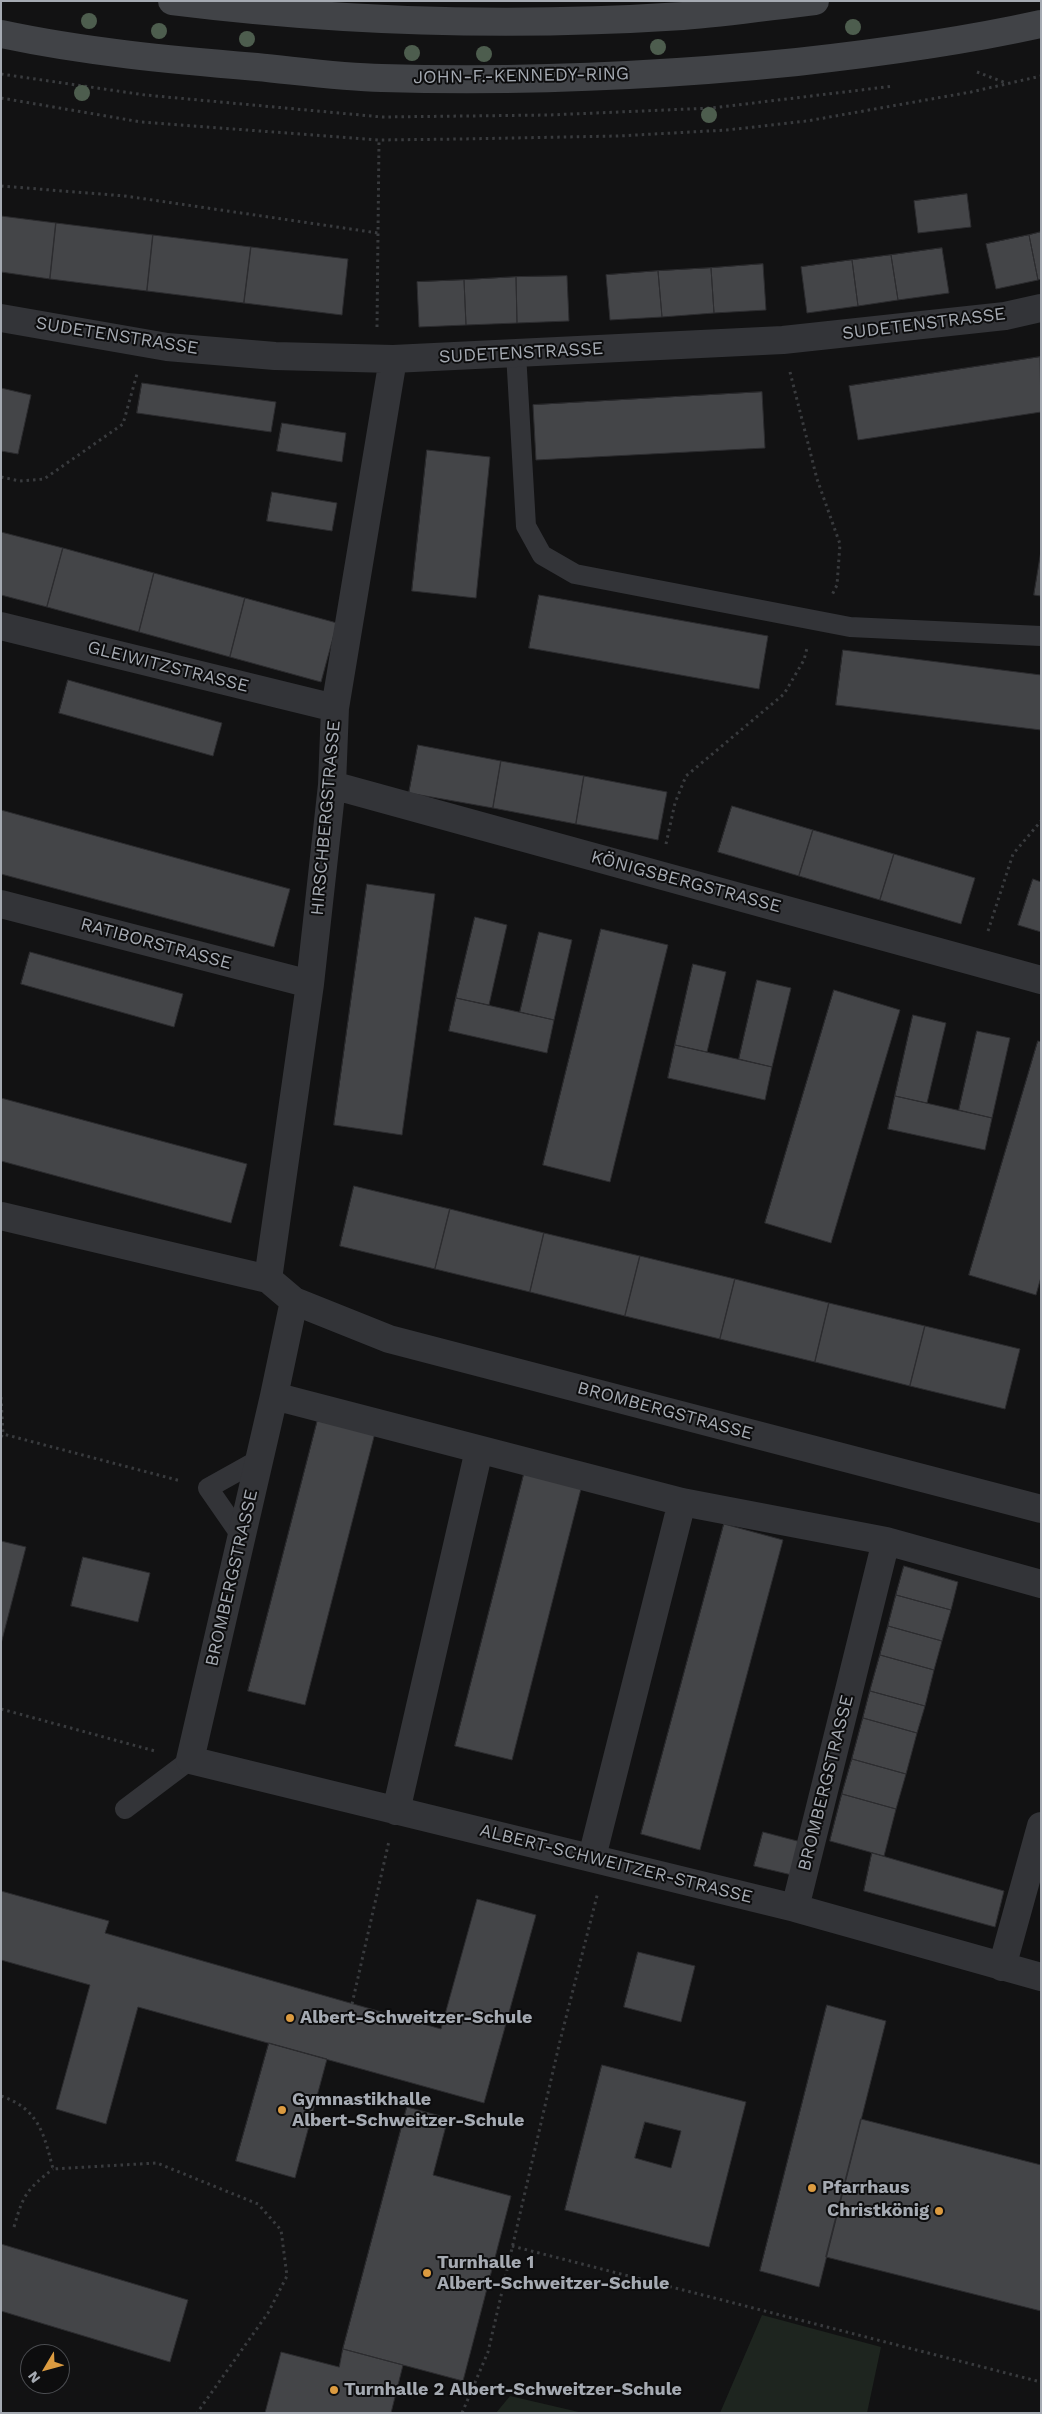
<!DOCTYPE html>
<html>
<head>
<meta charset="utf-8">
<style>
  body { margin:0 }
  #map { position:relative; width:1042px; height:2414px; overflow:hidden; background:#121213; font-family:"Work Sans",sans-serif }
  canvas { display:block }
  .frame { position:absolute; inset:0; border:2px solid #a5aab2; pointer-events:none }
  .north { position:absolute; left:20px; top:2344px; width:50px; height:50px; box-sizing:border-box; background:#0d0d0e; border:1px solid #4a4c50; border-radius:50%; rotate:233deg; font-size:14px; font-weight:700; line-height:20px; text-align:center; color:#a5aab2 }
  .north::after { content:''; display:block; margin:auto; width:18px; height:22px; background:#dc9b40; clip-path:polygon(50% 0,100% 100%,50% 72%,0 100%) }
</style>
</head>
<body>
<div id="map">
<canvas width="1042" height="2414"></canvas>
<div class="frame"></div>
<div class="north">N</div>
</div>
<script>
const context = document.querySelector('canvas').getContext('2d');
context.lineJoin = 'round';
function fillPath(path, color) {
  context.fillStyle = color;
  context.fill(path, 'evenodd');
}
function strokePath(path, color, width, dash) {
  context.strokeStyle = color;
  context.lineWidth = width;
  context.lineCap = dash ? 'butt' : 'round';
  context.setLineDash(dash || []);
  context.stroke(path);
}
function drawText(font, color, halo, rows, align = 'center') {
  context.font = font + ' "Work Sans",sans-serif';
  context.lineWidth = 4;
  context.setLineDash([]);
  context.textBaseline = 'middle';
  context.strokeStyle = halo;
  context.fillStyle = color;
  for (const [text, x, y, turn = 0] of rows) {
    context.save();
    context.translate(x, y);
    context.rotate((+turn || 0) * Math.PI / 180);
    context.textAlign = isNaN(turn) ? turn : align;
    if (halo) context.strokeText(text, 0, 0);
    context.fillText(text, 0, 0);
    context.restore();
  }
}
const green = new Path2D(`
  M762 2315 881 2347 867 2413H720Z
  M510 2396 583 2413H496Z`);
const building = new Path2D(`
  M967 194 971 227 918 233 914 201Z
  M1 216 56 223 50 279 1 272Z
  M56 223 153 235 147 291 50 279Z
  M1041 232V279L1038 280 1029 235Z
  M153 235 251 247 244 303 147 291Z
  M1029 235 1038 280 996 289 986 244Z
  M251 247 348 259 342 315 244 303Z
  M942 248 949 293 898 300 891 255Z
  M891 255 898 300 858 306 852 260Z
  M852 260 858 306 807 313 801 267Z
  M763 264 766 310 714 313 711 268Z
  M711 268 714 313 662 317 658 271Z
  M658 271 662 317 610 320 606 275Z
  M567 276 569 321 517 323 516 277Z
  M516 277 517 323 466 325 464 280Z
  M464 280 466 325 419 327 417 282Z
  M1040 357 1041 412 858 440 849 386Z
  M142 383 276 402 271 432 137 413Z
  M1 388 31 395 18 454 1 451Z
  M762 392 765 448 536 460 533 405Z
  M282 423 346 433 342 462 277 451Z
  M427 450 490 457 476 598 412 591Z
  M272 492 337 503 332 531 267 521Z
  M1 532 63 548 47 607 1 595Z
  M63 548 154 573 139 632 47 607Z
  M1041 551V596L1034 595Z
  M154 573 245 598 230 657 139 632Z
  M539 595 768 636 759 689 529 648Z
  M245 598 337 623 321 682 230 657Z
  M843 650 1041 675V730L836 705Z
  M68 680 222 723 213 756 59 713Z
  M418 745 501 761 493 808 409 793Z
  M501 761 584 776 576 824 493 808Z
  M584 776 667 792 658 840 576 824Z
  M732 806 813 830 799 876 718 852Z
  M1 810 290 889 274 947 1 874Z
  M813 830 894 854 880 900 799 876Z
  M894 854 975 878 961 924 880 900Z
  M1033 879 1041 882V932L1018 925Z
  M367 884 435 894 402 1135 334 1125Z
  M475 917 507 925 489 1005 456 998Z
  M601 929 668 945 610 1182 543 1165Z
  M539 932 572 940 554 1020 520 1012Z
  M30 952 183 994 174 1027 21 984Z
  M693 964 726 972 707 1052 675 1045Z
  M757 980 791 988 772 1067 739 1059Z
  M834 990 900 1010 831 1243 765 1223Z
  M456 998 554 1020 547 1053 449 1031Z
  M913 1015 946 1023 927 1103 895 1096Z
  M977 1031 1010 1038 992 1118 959 1110Z
  M1038 1041 1041 1042V1277L1036 1295 969 1275Z
  M675 1045 772 1067 765 1100 668 1078Z
  M895 1096 992 1118 985 1150 888 1129Z
  M1 1098 247 1164 231 1223 1 1161Z
  M354 1186 450 1209 435 1269 340 1246Z
  M450 1209 544 1233 530 1292 435 1269Z
  M544 1233 640 1256 625 1316 530 1292Z
  M640 1256 735 1279 720 1339 625 1316Z
  M735 1279 829 1303 815 1362 720 1339Z
  M829 1303 925 1326 910 1386 815 1362Z
  M925 1326 1020 1349 1005 1409 910 1386Z
  M320 1411 377 1425 305 1705 248 1691Z
  M526 1466 583 1481 512 1760 455 1746Z
  M724 1524 783 1540 700 1850 641 1834Z
  M1 1541 26 1547 1 1644Z
  M83 1557 150 1573 138 1622 71 1606Z
  M904 1566 958 1582 951 1610 896 1595Z
  M896 1595 951 1610 942 1641 888 1626Z
  M888 1626 942 1641 934 1670 880 1655Z
  M880 1655 934 1670 925 1706 870 1691Z
  M870 1691 925 1706 917 1733 863 1718Z
  M863 1718 917 1733 906 1774 852 1759Z
  M852 1759 906 1774 896 1809 842 1794Z
  M842 1794 896 1809 884 1856 830 1841Z
  M763 1832 801 1842 792 1875 754 1866Z
  M872 1853 1004 1891 995 1927 864 1891Z
  M1 1891 109 1921 105 1933 441 2029 477 1899 536 1915 484 2103 138 2007 106 2124 56 2109 90 1985 1 1960Z
  M638 1952 695 1966 681 2022 624 2007Z
  M827 2005 886 2021 819 2287 760 2271Z
  M269 2043 327 2059 295 2178 236 2161Z
  M602 2065 746 2102 709 2247 565 2210ZM645 2122 681 2131 671 2168 635 2158Z
  M407 2107 448 2118 433 2175 511 2196 463 2381 343 2349Z
  M861 2119 1041 2165V2311L826 2257Z
  M1 2244 188 2300 170 2362 1 2311Z
  M343 2349 403 2365 391 2413H265L281 2352 339 2367Z`);
const path = new Path2D(`
  M977 72 1006 83
  M1 74 145 95 382 117 549 115 712 108 894 86
  M1 98 141 122 379 140 462 139 618 136 727 130 807 121 971 92 1041 76
  M1 186 125 196 378 233
  M377 327 379 140
  M790 372 817 479 840 544 837 585 832 595
  M1 477 20 481 44 479 123 424 137 374
  M666 844 675 803 686 776 784 694 804 660 807 648
  M988 931 1013 854 1041 821
  M1 1397 3 1434
  M1 1437 3 1434 181 1481
  M1 1709 155 1751
  M352 2004 389 1841
  M1 2096C39 2109 44 2134 53 2169L157 2163 258 2204 281 2230 287 2276 268 2313 197 2413
  M14 2227C23 2195 27 2189 53 2169
  M512 2246 1041 2382
  M462 2413 488 2352 560 2041 598 1892`);
const lane = new Path2D(`
  M516 353 526 526 542 555 575 574 850 627 1041 636
  M242 1537 208 1488 260 1459
  M125 1809 190 1760`);
const street = new Path2D(`
  M1 318 167 347 275 356 393 359 783 340 1005 316 1041 308
  M1 626 335 708
  M332 785 1041 980
  M1 904 310 984
  M1 1216 268 1279 294 1301 389 1339 1041 1509
  M268 1279 310 984 332 785 335 708 393 359
  M294 1301 274 1396 190 1760 795 1908 1041 1977
  M274 1396 682 1502 886 1541 1041 1584
  M396 1811 479 1450
  M592 1857 682 1502
  M795 1908 886 1541
  M1002 1967 1041 1826`);
const secondary = new Path2D(`
  M172 1C340 22 513 27 683 16 727 13 771 6 815 1
  M1 34C85 52 172 60 257 67 298 71 340 77 382 78 520 82 659 76 797 62 879 53 960 42 1041 24`);
const trees = [
  [89,21],
  [853,27],
  [159,31],
  [247,39],
  [658,47],
  [412,53],
  [484,54],
  [82,93],
  [709,115]
];
const markers = [
  [290,2018,5,"#dc9b40"],
  [282,2110,5,"#dc9b40"],
  [812,2188,5,"#dc9b40"],
  [939,2211,5,"#dc9b40"],
  [427,2273,5,"#dc9b40"],
  [334,2390,5,"#dc9b40"]
];
const streetNames = [
  ["JOHN-F.-KENNEDY-RING",521,76,-1],
  ["SUDETENSTRASSE",924,324,-7],
  ["SUDETENSTRASSE",117,336,9],
  ["SUDETENSTRASSE",521,353,-3],
  ["GLEIWITZSTRASSE",168,667,14],
  ["HIRSCHBERGSTRASSE",326,818,-85],
  ["KÖNIGSBERGSTRASSE",686,882,15],
  ["RATIBORSTRASSE",156,944,15],
  ["BROMBERGSTRASSE",665,1411,15],
  ["BROMBERGSTRASSE",232,1578,-77],
  ["BROMBERGSTRASSE",826,1783,-76],
  ["ALBERT-SCHWEITZER-STRASSE",616,1864,14]
];
const poiNames = [
  ["Albert-Schweitzer-Schule",300,2018],
  ["Gymnastikhalle",292,2100],
  ["Albert-Schweitzer-Schule",292,2121],
  ["Pfarrhaus",822,2188],
  ["Christkönig",929,2211,"right"],
  ["Turnhalle 1",437,2263],
  ["Albert-Schweitzer-Schule",437,2284],
  ["Turnhalle 2 Albert-Schweitzer-Schule",344,2390]
];
fillPath(green, '#1e251f');
fillPath(building, '#444548');
strokePath(building, '#2c2c2f', 1);
strokePath(path, '#393b3e', 3, [2.5, 4]);
strokePath(lane, '#333438', 20);
strokePath(street, '#333438', 28);
strokePath(secondary, '#414347', 28);
context.fillStyle = '#4d5d4e';
for (const [x, y] of trees) {
  context.beginPath();
  context.arc(x, y, 8, 0, 2 * Math.PI);
  context.fill();
}
for (const [x, y, r, color] of markers) {
  const dot = new Path2D();
  dot.arc(x, y, r, 0, 2 * Math.PI);
  context.fillStyle = color;
  context.fill(dot);
  strokePath(dot, '#0d0d0e', 2);
}
drawText('18px', '#a5aab2', '#0d0d0e', streetNames);
drawText('bold 18px', '#a5aab2', '#0d0d0e', poiNames, 'left');
</script>
</body>
</html>
